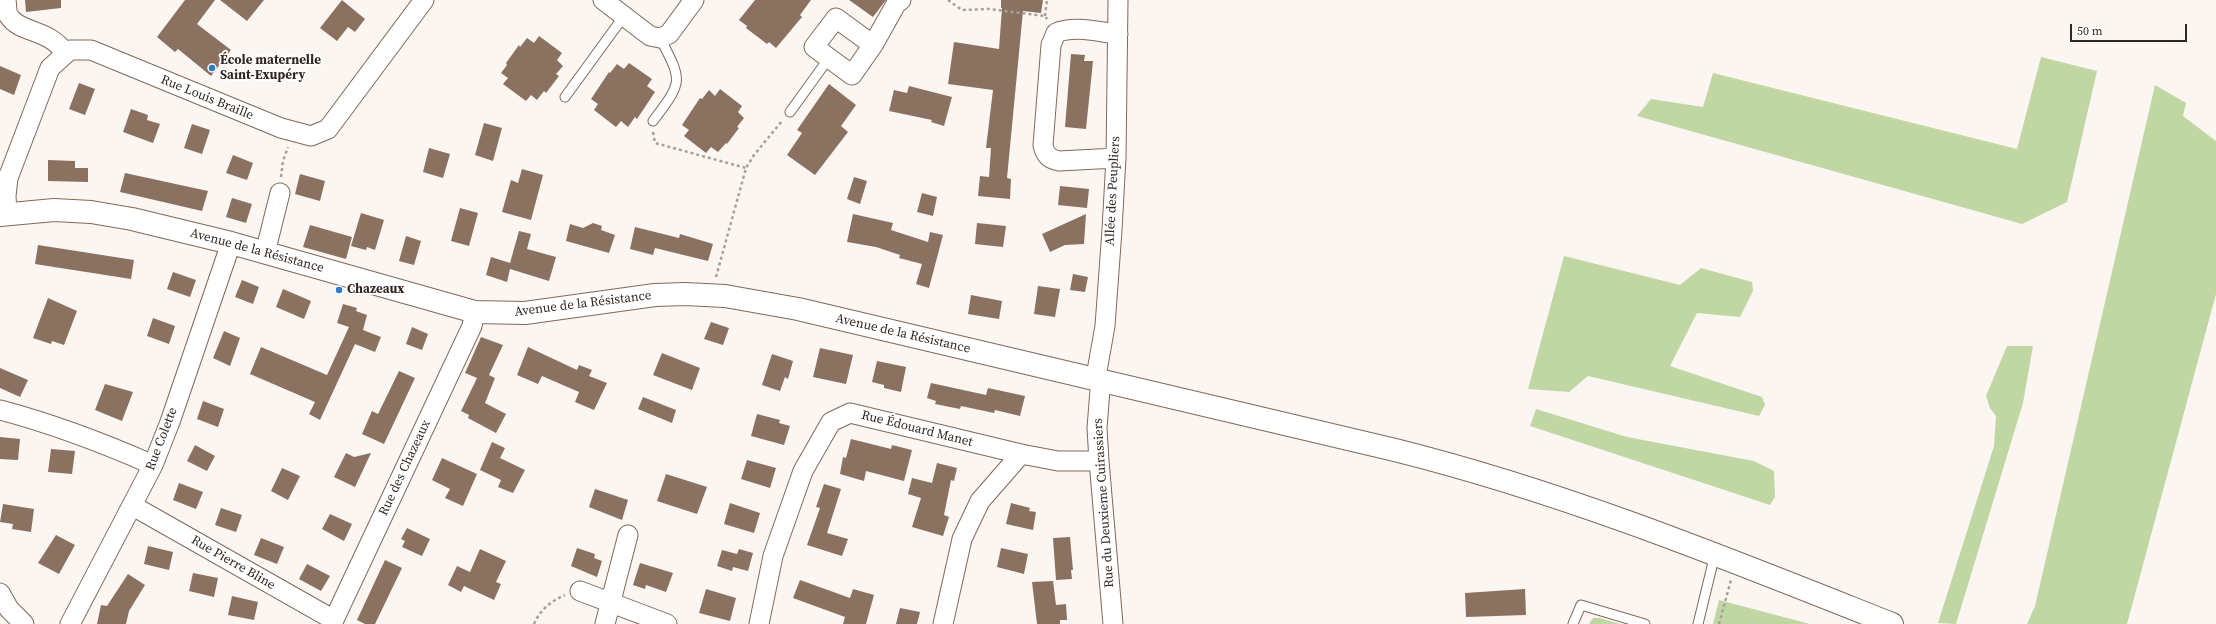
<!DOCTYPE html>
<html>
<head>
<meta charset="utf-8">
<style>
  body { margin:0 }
  #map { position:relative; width:2216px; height:624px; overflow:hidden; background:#fcf6f3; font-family:"Source Serif 4",serif }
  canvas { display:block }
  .scale { position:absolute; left:2070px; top:24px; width:117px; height:18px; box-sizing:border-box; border:2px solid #322720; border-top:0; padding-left:5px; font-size:12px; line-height:14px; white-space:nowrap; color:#322720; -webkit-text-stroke:3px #fff; paint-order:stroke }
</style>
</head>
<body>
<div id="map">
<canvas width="2216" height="624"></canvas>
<div class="scale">50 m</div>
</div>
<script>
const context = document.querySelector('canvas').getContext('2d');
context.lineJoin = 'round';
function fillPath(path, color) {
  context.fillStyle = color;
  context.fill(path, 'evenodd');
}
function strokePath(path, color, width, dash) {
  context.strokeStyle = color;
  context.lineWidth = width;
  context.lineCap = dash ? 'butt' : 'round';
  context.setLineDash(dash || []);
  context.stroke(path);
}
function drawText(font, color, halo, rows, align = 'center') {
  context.font = font + ' "Source Serif 4",serif';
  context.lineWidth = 3.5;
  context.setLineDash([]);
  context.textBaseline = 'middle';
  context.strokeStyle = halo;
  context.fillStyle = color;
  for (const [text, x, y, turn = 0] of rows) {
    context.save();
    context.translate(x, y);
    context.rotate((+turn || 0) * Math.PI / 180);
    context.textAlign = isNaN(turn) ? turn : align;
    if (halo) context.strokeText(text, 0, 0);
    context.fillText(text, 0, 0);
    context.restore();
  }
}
const green = new Path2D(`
  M2041 57 2097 71 2067 202 2022 224 1637 116 1651 99 1703 107 1713 73 2017 149Z
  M2155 85 2186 103 2183 116 2216 141V294L2127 624H2027L2035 606Z
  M1564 256 1680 285 1701 268 1752 282 1753 291 1740 317 1697 313 1670 366 1762 397 1765 405 1759 416 1588 376 1569 392 1528 389Z
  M2007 346H2033L2023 403 1956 624 1938 623 1994 446 1996 416 1990 408 1986 396Z
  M1536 409 1627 437 1754 461 1774 471 1775 497 1770 505 1530 426Z
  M1719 600 1810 624H1713Z
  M1593 618H1600L1620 624H1589Z`);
const building = new Path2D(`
  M25 0H61V8L26 12Z
  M185 0H215L197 24 231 50 211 76 178 49 175 52 157 37Z
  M220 0H264L247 21Z
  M342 0 365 19 355 32 348 27 337 41 320 28Z
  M755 0H811L800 15 802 17 776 48 769 42 767 44 746 28 747 26 739 20Z
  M849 0H886L873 17Z
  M1001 0H1043L1041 13 1023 11 1007 178 1011 179 1010 199 978 196 980 176 989 177 991 148H986L993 90 948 84 954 42 999 49 1002 8H1001Z
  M539 36 562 53 557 60 563 66 556 74 559 76 546 93 544 91 537 100 531 95 526 101 503 84 508 78 501 73 507 65 506 63 519 45 520 47 527 38 534 43Z
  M1071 54 1085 55 1084 61H1093L1086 129 1065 127Z
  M629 63 652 79 647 86 655 92 637 119 635 117 628 127 621 121 616 127 594 110 598 104 591 99 609 72 610 73 617 64 624 69Z
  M0 66 21 75 14 95 0 89Z
  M79 83 95 89 85 115 69 109Z
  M829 84 856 105 841 126 848 132 815 175 787 155 802 133 797 130Z
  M909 86 952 97 944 126 931 122 932 120 889 111 894 90 907 93Z
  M720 89 742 106 738 112 744 118 737 127 739 128 727 144 726 143 718 152 711 147 706 153 684 136 689 130 682 125 700 98 702 99 709 90 715 96Z
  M131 109 148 115 147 120 160 124 153 143 123 132Z
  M484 123 502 128 493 161 475 155Z
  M192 124 210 130 202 154 184 148Z
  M429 148 450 154 443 178 423 172Z
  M233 155 253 163 247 180 226 173Z
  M48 160 75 161V168H88V182L48 181Z
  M522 169 543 175 531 220 502 212 511 180 518 183Z
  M125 173 208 191 202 211 120 192Z
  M300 174 325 181 320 201 295 194Z
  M854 177 867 181 860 204 847 199Z
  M1060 186 1089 189 1087 208 1058 205Z
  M922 193 937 197 933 216 917 212Z
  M232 198 252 204 246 223 226 217Z
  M460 208 478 213 469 246 451 241Z
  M361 213 384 220 375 250 367 247 366 250 351 246Z
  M853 214 893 223 891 230 928 242 930 232 943 235 929 288 916 284 922 264 899 258 900 255 876 247 847 242Z
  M1086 214 1084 244 1065 245 1050 252 1042 234Z
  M593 223 602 226 601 230 615 235 609 253 566 241 570 224 583 228Z
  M977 223 1006 226 1003 247 975 244Z
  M310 225 352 237 346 259 303 247Z
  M635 227 679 238 680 234 713 244 708 261 655 248 653 255 630 249Z
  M519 231 531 234 527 249 556 257 549 281 510 269 507 282 486 275 491 257 510 263Z
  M406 236 421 241 414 265 399 261Z
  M38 245 134 260 131 279 35 264Z
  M173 272 196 280 190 297 167 289Z
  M1073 274 1088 277 1085 292 1070 290Z
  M242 280 259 287 253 304 235 297Z
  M1038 286 1060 289 1055 317 1034 314Z
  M283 289 311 301 304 319 276 307Z
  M971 295 1002 301 999 319 968 314Z
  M48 298 77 311 64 345 52 341 51 344 33 338Z
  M343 304 357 308 356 311 367 315 363 330 381 337 375 352 355 344 320 420 309 414 315 402 250 374 261 347 327 375 349 327 337 323Z
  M153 318 175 326 169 344 147 336Z
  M711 322 729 328 723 345 704 339Z
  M412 327 428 334 422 350 406 344Z
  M224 331 240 338 230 366 213 358Z
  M481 337 503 345 489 375 495 378 485 403 506 414 496 433 468 418 469 415 461 411 477 378 465 373Z
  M528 347 577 370 579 365 592 370 589 376 607 383 594 410 575 402 579 392 542 376 538 384 517 375Z
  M820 348 853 355 846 384 813 377Z
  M662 353 700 368 692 390 653 375Z
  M772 354 793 361 788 379 785 377 780 391 762 385Z
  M877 361 906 367 901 392 884 388V385L872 382Z
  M0 368 28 380 20 397 0 388Z
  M399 371 415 378 384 444 362 434 372 411 378 414Z
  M931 383 986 395 988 388 1025 396 1020 416 995 410 994 413 961 406 960 409 935 404 936 401 927 398Z
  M105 384 133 392 122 421 95 410Z
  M643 397 676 410 672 423 638 409Z
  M203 401 224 409 218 427 197 419Z
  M757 414 780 420 779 423 790 426 784 445 751 436Z
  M0 437 20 439 18 460 0 459Z
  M851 439 891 449 892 445 912 450 904 481 866 471 864 481 840 474 843 457 846 458Z
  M492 442 505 448 500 458 525 470 513 493 498 487 501 480 480 470Z
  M195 445 215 456 207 471 187 461Z
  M51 449 75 451 72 474 48 472Z
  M346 453 354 457 371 453 355 487 334 477Z
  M442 458 477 474 463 506 445 498 450 489 432 480Z
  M747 460 776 468 770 488 741 479Z
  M937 463 957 468 954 481 951 480 944 515 949 517 943 536 912 527 921 498 908 494 912 478 932 483Z
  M282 468 300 476 288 500 271 491Z
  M666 474 707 487 697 514 657 501Z
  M179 483 203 492 196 509 173 500Z
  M824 484 841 489 827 533 848 539 842 556 807 545 820 508 816 507Z
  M595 489 628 500 622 520 589 507Z
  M730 503 760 513 754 533 724 524Z
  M1011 503 1030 508 1029 511 1036 512 1033 530 1006 524Z
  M3 504 34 509 31 532 12 529 13 524 0 522Z
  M221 508 242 515 236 532 215 525Z
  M330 514 352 524 344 541 322 529Z
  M407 528 430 539 422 556 402 547 405 541 401 539Z
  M56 535 75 545 59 574 38 563Z
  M1070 537 1073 570H1071L1072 579 1056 580 1053 538Z
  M261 538 284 547 277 564 254 555Z
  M148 546 173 552 169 570 144 564Z
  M577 548 595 554 594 558 602 561 597 577 571 566Z
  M1001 548 1028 554 1024 574 997 567Z
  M480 549 506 561 496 582 501 584 494 600 464 586 461 592 448 585 457 566 470 572Z
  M739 549 753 553 748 571 733 567 732 571 717 566 722 550 737 554Z
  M385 560 402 568 375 624H365L357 620Z
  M640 563 673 573 666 592 646 585 645 589 633 585Z
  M307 564 330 576 321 591 299 579Z
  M193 573 218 578 214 597 189 591Z
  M128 574 145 585 129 611 126 624H97L101 605 107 606Z
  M800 580 850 598 853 589 874 595 866 624H843L845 617 793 598Z
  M1053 581 1056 605 1066 604 1067 620H1060V624H1037L1032 582Z
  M706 589 736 598 730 621 699 613Z
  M1525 589 1526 615 1466 617 1465 593Z
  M232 596 258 602 254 620 228 615Z
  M900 608 920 612 917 624H896Z`);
const path = new Path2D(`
  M948 0 962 10 989 9 1045 16 1047 19
  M1045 16 1047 0
  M653 132 655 143 746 168
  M281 177 283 161 288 147
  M716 277 746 168 754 155 782 121
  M534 624C540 610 551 601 565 595
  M1719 624 1731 580`);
const service = new Path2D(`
  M565 97 624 16
  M790 112 829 58
  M653 121C683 81 683 82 660 38
  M1573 624 1581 605 1645 624
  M1698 624 1715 554`);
const minor = new Path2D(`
  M6 0C7 5 6 12 9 16 19 33 50 29 65 53
  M603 0 650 36 660 38 669 34 694 0
  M873 45 836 18 814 47 852 75 873 45 896 4 901 0
  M1116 158 1059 161C1049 159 1045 155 1043 145L1051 45 1056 33C1074 25 1098 32 1118 34
  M8 178 50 68 70 50H91L281 128 311 136 328 129 424 0
  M0 181 8 178 6 196 7 214
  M265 253 280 193
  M0 410C53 424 103 443 153 465
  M133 506 334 620
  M580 591 667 624
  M0 593 9 609 24 624
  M70 624 153 465 170 422 231 243
  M332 624 472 326 475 312
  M605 624 628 535
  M759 624 773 556 803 471 831 422 850 413 1021 454 1058 461H1099
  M943 624 962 539 980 501 1021 454
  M1113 624 1099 461 1097 428 1100 390 1097 371 1105 326 1112 230 1116 158 1118 0`);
const secondary = new Path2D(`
  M0 215 54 210 91 212 132 219 231 243 475 312 525 313 655 295 685 294 725 296 798 309 1395 450C1567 493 1728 559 1892 624`);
const markers = [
  [212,68,4,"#2e7bcb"],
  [339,290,4,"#2e7bcb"]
];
const poiNames = [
  ["École maternelle",220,61],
  ["Saint-Exupéry",220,76],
  ["Chazeaux",347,290]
];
const streetNames = [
  ["Rue Louis Braille",207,98,22],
  ["Allée des Peupliers",1113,191,-87],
  ["Avenue de la Résistance",257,251,15],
  ["Avenue de la Résistance",583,304,-7],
  ["Avenue de la Résistance",903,334,13],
  ["Rue Édouard Manet",917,429,14],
  ["Rue Colette",162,439,-69],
  ["Rue des Chazeaux",405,468,-65],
  ["Rue du Deuxieme Cuirassiers",1104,503,-94],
  ["Rue Pierre Bline",233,563,30]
];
fillPath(green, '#c0d7a3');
fillPath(building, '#8b7160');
strokePath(service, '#816857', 11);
strokePath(minor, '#816857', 21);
strokePath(secondary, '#816857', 24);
strokePath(path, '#a79f9a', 2.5, [3, 3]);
strokePath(service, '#fff', 9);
strokePath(minor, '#fff', 19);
strokePath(secondary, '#fff', 22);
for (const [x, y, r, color] of markers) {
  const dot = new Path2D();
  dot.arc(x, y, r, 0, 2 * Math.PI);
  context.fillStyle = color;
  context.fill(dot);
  strokePath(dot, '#fff', 1.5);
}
drawText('bold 13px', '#322720', '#fff', poiNames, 'left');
drawText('13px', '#322720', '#fff', streetNames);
</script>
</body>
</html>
